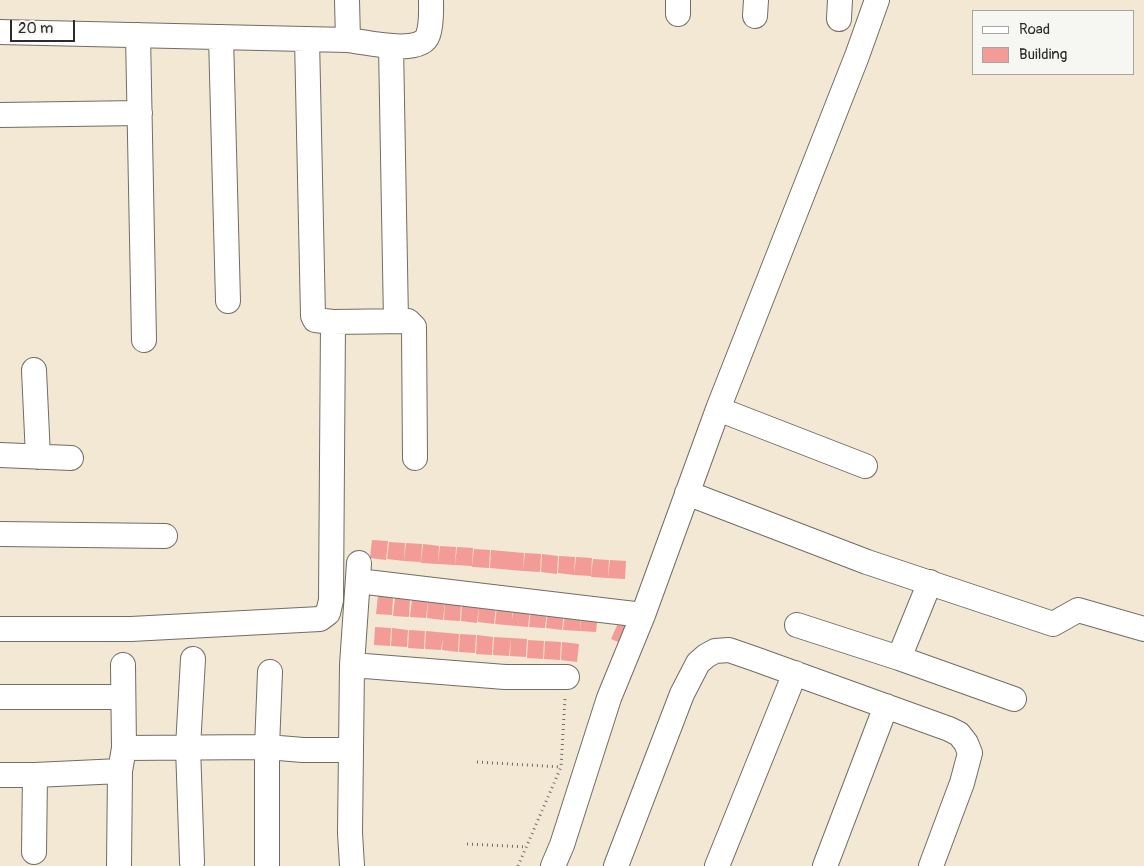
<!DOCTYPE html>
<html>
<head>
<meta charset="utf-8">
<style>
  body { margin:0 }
  #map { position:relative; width:1144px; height:866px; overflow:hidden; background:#f2e8d3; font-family:Pangolin,sans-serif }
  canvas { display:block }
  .legend { position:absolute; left:972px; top:10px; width:162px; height:65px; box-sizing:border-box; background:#f6f6f2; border:1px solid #a5a5a2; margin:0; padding:6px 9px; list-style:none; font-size:15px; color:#2b2b2b }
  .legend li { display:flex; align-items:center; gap:10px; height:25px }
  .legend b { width:25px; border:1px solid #a5a5a2 }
  .scale { position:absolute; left:10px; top:20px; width:65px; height:22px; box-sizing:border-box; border:2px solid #2b2b2b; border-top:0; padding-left:6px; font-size:15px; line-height:18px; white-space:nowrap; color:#2b2b2b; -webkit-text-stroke:4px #f6f6f2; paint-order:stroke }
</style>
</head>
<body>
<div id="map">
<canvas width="1144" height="866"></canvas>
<ul class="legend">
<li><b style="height:6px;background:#fff"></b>Road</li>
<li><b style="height:14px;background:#f29b97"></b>Building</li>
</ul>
<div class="scale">20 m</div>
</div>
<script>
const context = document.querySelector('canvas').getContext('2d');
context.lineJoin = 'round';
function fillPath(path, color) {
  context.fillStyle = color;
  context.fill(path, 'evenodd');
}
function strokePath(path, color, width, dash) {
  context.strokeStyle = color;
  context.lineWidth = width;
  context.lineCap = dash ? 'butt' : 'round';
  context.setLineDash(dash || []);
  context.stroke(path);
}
const building = new Path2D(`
  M372 540 388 541 386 560 370 558Z
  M389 542 405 543 404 561 387 559Z
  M406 543 422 544 421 562 404 561Z
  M423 544 439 546 438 564 421 563Z
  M440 546 456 547 455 565 438 564Z
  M457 547 473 548 472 566 455 565Z
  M474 549 490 550 489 568 472 567Z
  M491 550 524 553 523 571 490 568Z
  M525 553 541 554 540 572 523 571Z
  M542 554 558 556 557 574 541 572Z
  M559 556 575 557 574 575 558 573Z
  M576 557 592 558 591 576 574 575Z
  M593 559 609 560 608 578 591 577Z
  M610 560 626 561 625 579 608 578Z
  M378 596 393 597 392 615 376 614Z
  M395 598 410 599 409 617 393 616Z
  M412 599 428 600 426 618 410 617Z
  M428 600 445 601 443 620 427 618Z
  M445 602 461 603 460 621 444 620Z
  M462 603 479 605 477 623 461 621Z
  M479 604 496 606 494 624 478 622Z
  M497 606 513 607 512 620 514 608 530 609 528 627 495 624Z
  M531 609 547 610 545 628 529 627Z
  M548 610 564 611 562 630 546 628Z
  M565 612 581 613 580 631 563 630Z
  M582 613 598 614 596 632 580 631Z
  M622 614 639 621 628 646 611 639Z
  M375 627 391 628 390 646 374 645Z
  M392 628 408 630 407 647 391 646Z
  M409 630 425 631 424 649 408 648Z
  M426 631 459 634 458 652 442 650 443 638 441 650 425 649Z
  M460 634 476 635 475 653 459 652Z
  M477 635 493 637 492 655 476 654Z
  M494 637 511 638 509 656 493 655Z
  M511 638 527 639 526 657 510 656Z
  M528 640 544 641 543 659 527 658Z
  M545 641 561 642 560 660 544 659Z
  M562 642 579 644 577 662 561 660Z`);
const path = new Path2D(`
  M477 762 561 767
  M467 844 526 847
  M518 866 561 767 565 698`);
const minor = new Path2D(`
  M347 0 348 40
  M678 14V0
  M755 16 756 0
  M839 19 840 0
  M0 32 348 40C366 42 421 56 428 35 432 24 431 11 431 0
  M138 35 144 340
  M221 37 228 301
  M307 39 313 316 315 320 333 322 408 321 414 327 415 458
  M391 46 396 321
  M0 115 140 113
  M34 370 38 457
  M718 409 865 466
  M0 455 71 458
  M687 493 867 562 1053 624 1078 610 1144 629
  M0 534 165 536
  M358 581 643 615
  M797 625 899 658 1014 699
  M0 629H131L320 619 328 613 331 600 333 322
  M899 658 930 582
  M352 665 505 677H567
  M0 697H123
  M124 748 267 747 303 750H351L352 665 359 563
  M351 750 350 833 352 866
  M0 775H35L120 771
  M34 852 35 775
  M192 862 188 747 193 659
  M119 866 120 771 124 748 123 665
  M267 866V747L270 672
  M553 866 562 845 609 698 643 615 718 409 857 56 877 0
  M616 866 682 694 698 663 706 656 715 651 729 650 755 659 949 729 959 734 966 743 970 753 962 783 931 866
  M717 866 795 673
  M825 866 886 706`);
fillPath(building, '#f29b97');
strokePath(minor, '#716d66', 26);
strokePath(path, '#716d66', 3, [1, 4]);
strokePath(minor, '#fff', 24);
</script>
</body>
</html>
